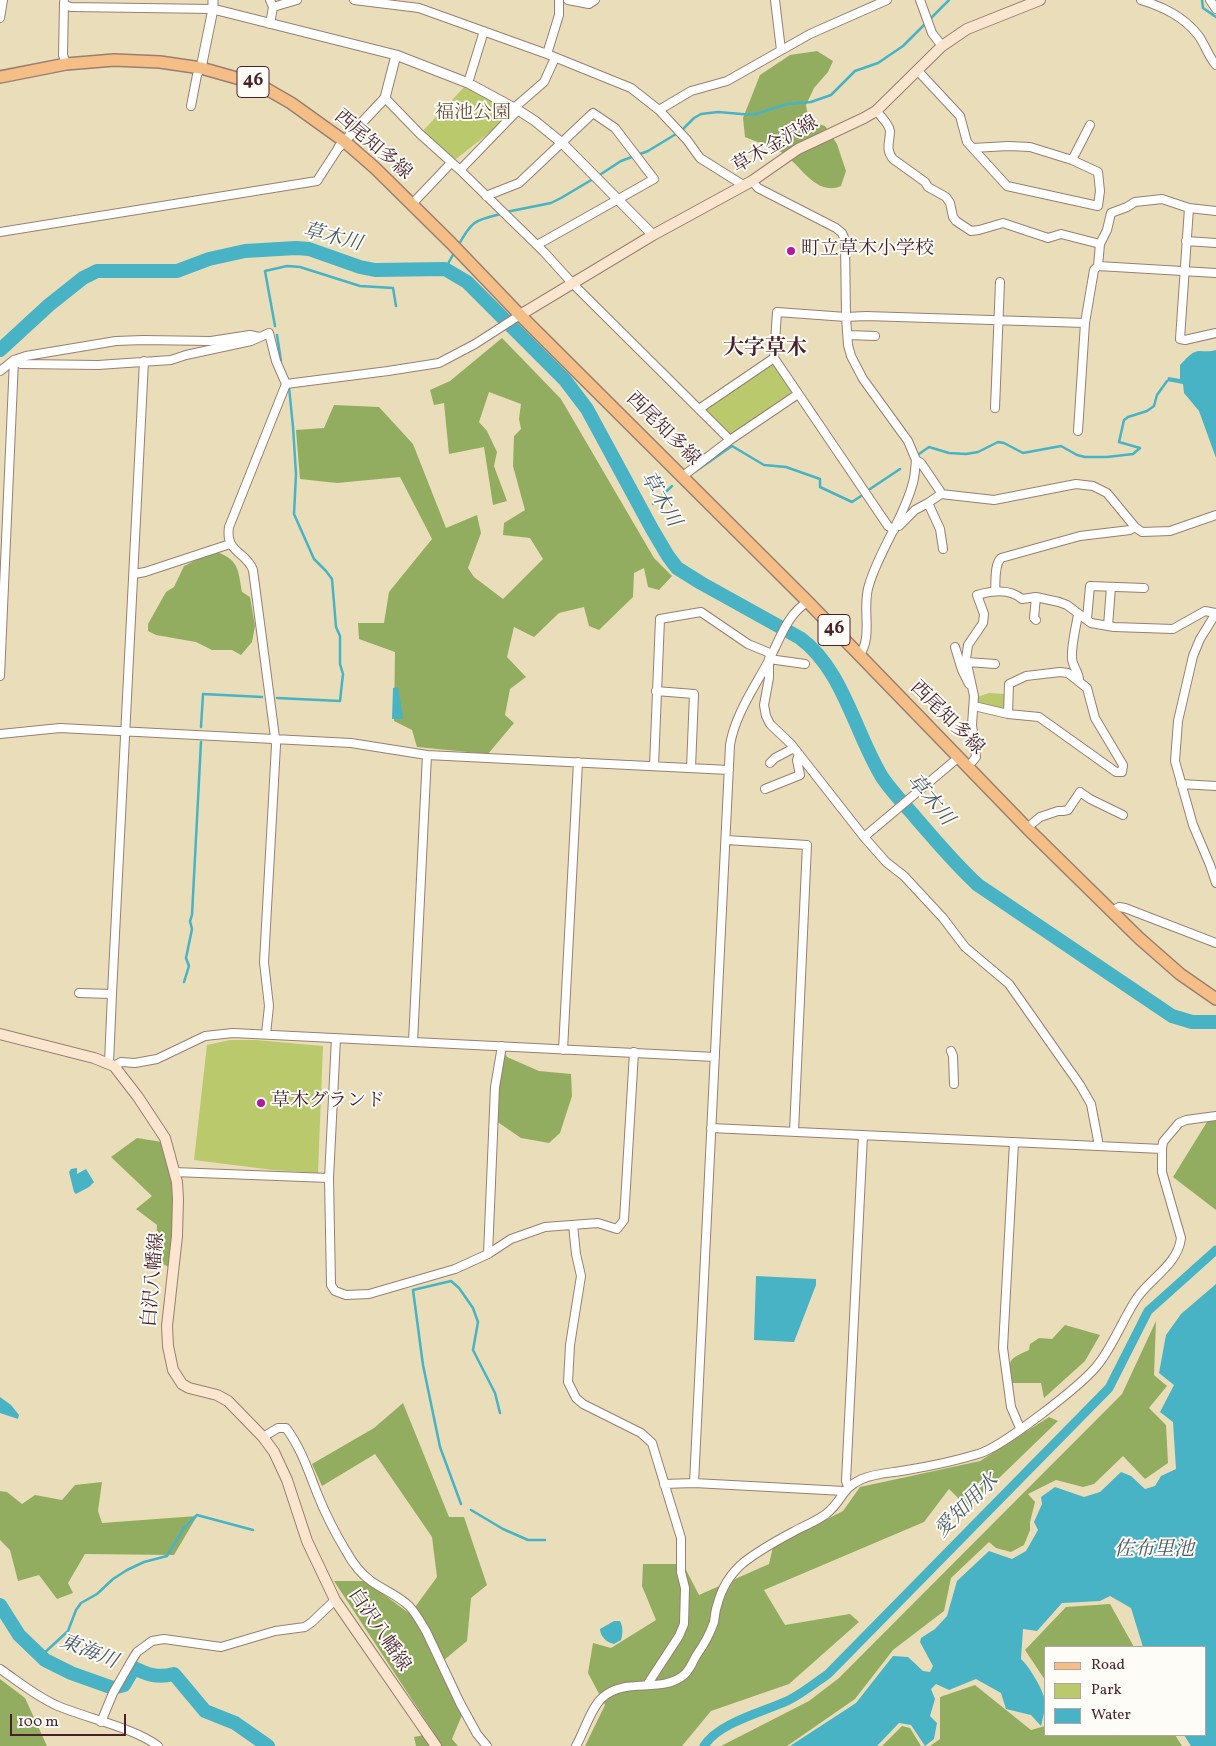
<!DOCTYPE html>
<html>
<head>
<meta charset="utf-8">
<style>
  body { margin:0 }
  #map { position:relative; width:1216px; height:1746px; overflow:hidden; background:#e9deb9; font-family:Vollkorn,serif }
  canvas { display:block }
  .legend { position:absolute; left:1044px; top:1646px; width:162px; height:90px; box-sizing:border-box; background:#fdfcf7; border:1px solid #b5a4a5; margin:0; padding:6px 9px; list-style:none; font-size:15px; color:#4a1f2b }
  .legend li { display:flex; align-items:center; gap:10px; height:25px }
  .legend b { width:25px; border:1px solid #b5a4a5 }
  .scale { position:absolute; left:10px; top:1714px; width:116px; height:22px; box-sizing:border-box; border:2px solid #4a1f2b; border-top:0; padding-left:6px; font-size:15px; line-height:18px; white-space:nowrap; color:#4a1f2b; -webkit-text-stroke:4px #fdfcf7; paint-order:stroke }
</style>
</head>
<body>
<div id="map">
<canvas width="1216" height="1746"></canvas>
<ul class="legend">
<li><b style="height:6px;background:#f6be87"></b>Road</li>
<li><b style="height:14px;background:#b9c96c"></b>Park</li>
<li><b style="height:14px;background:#47b3c4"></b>Water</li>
</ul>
<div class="scale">100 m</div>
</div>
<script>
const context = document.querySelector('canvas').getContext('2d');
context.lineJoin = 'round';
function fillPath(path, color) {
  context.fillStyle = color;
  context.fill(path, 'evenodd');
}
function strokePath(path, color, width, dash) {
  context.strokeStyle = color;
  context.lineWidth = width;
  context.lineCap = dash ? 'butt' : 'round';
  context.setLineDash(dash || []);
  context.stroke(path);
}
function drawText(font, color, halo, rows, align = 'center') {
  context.font = font + ' Vollkorn,"Noto Serif JP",serif';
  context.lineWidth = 4;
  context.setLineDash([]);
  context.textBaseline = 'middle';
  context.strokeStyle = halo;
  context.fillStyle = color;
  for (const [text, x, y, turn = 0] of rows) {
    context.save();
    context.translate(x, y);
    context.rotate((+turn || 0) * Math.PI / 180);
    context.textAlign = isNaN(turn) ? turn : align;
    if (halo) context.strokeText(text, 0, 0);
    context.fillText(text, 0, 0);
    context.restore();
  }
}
const green = new Path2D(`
  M468 83 518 110 451 163 420 134Z
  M772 362 792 390 790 394 733 434H729L704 408Z
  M989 693 1005 694V706L1001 708 977 703V697Z
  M230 1040H256L323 1046 318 1173 273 1170 194 1160 207 1045Z`);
const forest = new Path2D(`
  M817 51 833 61 828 72 814 88 806 105 808 116 812 122 825 126 837 144 846 171 841 186C815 197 800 163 781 152 770 146 756 142 745 137L743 118 760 75 790 55Z
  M502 338 561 399 654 558 672 576 659 590 648 587 644 568 634 573 633 597 599 630 589 626 584 607 559 613 534 637 514 627 507 657 526 677 510 689 505 715 514 723 488 754 417 747 412 730 394 721 395 652 359 639 358 623H384L389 592 432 539 400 477 337 483 300 479 296 430 324 428 334 405 379 407 413 444 446 528 477 515 481 533 468 568 474 577 503 599 543 559 530 538 503 535 504 523 525 510 513 466 514 436 521 429 519 419 521 404 489 392 479 422 487 431 497 452 494 466 507 501 493 505 484 447 449 454 444 403 434 405 430 390 450 381Z
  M215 551C239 560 238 569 242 592L250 597 255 626 252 642 241 655 232 650H212L196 642 156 635 148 631V624L166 592 174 587 184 566Z
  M505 1053 507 1057 539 1071 571 1074 572 1096 560 1133 549 1143 521 1138 496 1121 497 1089 502 1056Z
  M1216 1116V1210L1173 1177 1207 1122Z
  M137 1138 162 1142 174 1183 175 1203 170 1268 155 1259 157 1225 136 1209 152 1196 111 1157Z
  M1156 1321 1154 1375 1167 1386 1149 1408 1166 1425 1168 1463 1145 1479 1123 1456 1094 1484 1083 1487 1056 1480 1028 1494 1035 1502 1030 1522V1530L1024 1545 1011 1552 996 1548 989 1542 951 1578 944 1611 893 1650 855 1699 787 1746H721L809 1701 839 1678 1122 1394Z
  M1065 1325 1100 1335 1085 1361 1044 1398 1041 1383H1011C1009 1359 1007 1360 1029 1350L1030 1344 1039 1338 1052 1339Z
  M403 1403 449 1517H464L487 1585 471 1598 467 1641 438 1665 462 1715 452 1739 458 1746H416L414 1737 434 1733 334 1581H366L410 1614 437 1577 432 1537 375 1454 322 1486 312 1464 374 1428Z
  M1049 1417 1058 1421 968 1508 949 1489 924 1522 764 1590 785 1625 850 1614 859 1622 789 1684 711 1711 682 1746H585L605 1705 588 1673 593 1643 611 1648 656 1620 642 1586 643 1564H683L699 1595 769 1564 773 1547 843 1511 860 1487 980 1461Z
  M102 1482 98 1511 102 1523 197 1516 174 1555 85 1554 68 1583 73 1593 57 1599 39 1575 18 1581 10 1550 0 1540V1491L7 1492 22 1504 35 1495 62 1500 75 1485Z
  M1110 1604 1134 1647H1045V1680L1025 1650 1066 1607Z
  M0 1679 25 1698 47 1746H0Z
  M975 1685 1031 1730 1045 1726V1735H1175L1182 1746H930L940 1739V1697Z
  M902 1726 910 1728 921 1746H882Z`);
const water = new Path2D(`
  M1216 350V458L1199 411 1184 393 1183 384 1167 381 1168 377 1180 379V365C1185 360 1192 351 1199 351 1205 351 1210 352 1216 350Z
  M398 687 403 717 402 719H392L393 688Z
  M77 1168V1174L86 1169 94 1182 89 1187 76 1194 74 1192 69 1172 71 1169Z
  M756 1276 816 1279V1285L794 1342 754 1340Z
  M1216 1284V1746H1191L1184 1735H1205V1647H1143L1131 1608 1110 1596 1100 1601 1062 1603 1037 1631 1023 1629 1021 1659C1029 1666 1044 1691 1045 1701 1045 1710 1043 1718 1041 1726L1031 1715 1006 1709 1001 1693 976 1679 949 1690 936 1684 931 1689 935 1699 930 1716 937 1723 934 1739 925 1746 911 1725 899 1723 877 1746H790L856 1703 893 1656 908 1657 923 1671 930 1672 933 1666 920 1642 921 1638 935 1629 947 1616 957 1581 989 1551 1012 1559 1026 1551 1038 1530 1034 1522 1042 1504 1041 1497 1055 1487 1084 1497 1100 1492 1121 1472 1131 1476 1145 1489 1155 1486 1161 1476 1176 1469 1173 1422 1160 1412 1174 1385 1159 1373 1166 1335 1181 1314Z
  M0 1397 11 1405 19 1415 18 1419 0 1413Z
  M614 1621H620C623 1627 623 1633 621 1640L614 1644C607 1643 600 1636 600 1629Z`);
const stream = new Path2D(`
  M1202 0 1203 8 1216 17
  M598 176 621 161 648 151 681 131 694 118 701 114 718 112 753 115 787 104 811 102 831 95 855 71 878 63 903 46 949 0
  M506 212 551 203 561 198 593 179
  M458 246C471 222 474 220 501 214
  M445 269 454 253
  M275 326 265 271 287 266 300 267 360 286 393 288 396 306
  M277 335 281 361
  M919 454 929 447 949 453 966 454 978 452 998 442 1004 443 1023 453 1061 446 1077 455 1085 457H1107L1133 454 1140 448 1119 442 1124 420 1128 417 1147 411 1154 406 1157 395 1167 381
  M696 471 732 446 764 465 786 467 820 479V487L852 502 861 496
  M870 489 900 469
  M653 504 672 486
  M277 698 340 701 343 674 340 664V636L336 627 332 579 326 571 314 559 294 514 296 474 293 427 289 387
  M201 727 203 694 262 697
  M184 982 189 966 186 958 192 929 190 921 192 915 201 742
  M461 1504 440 1447 423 1365 413 1290 451 1281 459 1288 473 1308 478 1322 473 1350 495 1393 500 1413
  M471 1510 503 1529 528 1540H545
  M41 1656 68 1631 76 1610 81 1603 97 1594 113 1579 127 1570 144 1562 167 1556 184 1528 197 1515 253 1530`);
const canal = new Path2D(`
  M704 1746C719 1722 764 1712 789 1700 803 1693 815 1683 828 1674L1109 1388 1148 1311 1216 1250`);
const river = new Path2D(`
  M0 350 49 305 83 278 97 271H177L209 259 245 251 296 248 309 249 360 267 375 270 445 269 467 282 565 380 587 409 652 529 668 556 677 568 701 583 800 638C843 669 855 733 882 777 892 792 905 805 916 818 936 841 955 864 978 885L1172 1016 1192 1022H1216
  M0 1605 19 1635 45 1660 71 1673 113 1688 124 1685 134 1668C148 1675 158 1678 174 1674L205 1711 235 1723 268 1746`);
const minor = new Path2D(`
  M354 0 419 8 547 54 631 88 659 110 687 140 700 158 743 185
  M568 0 589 4 595 0
  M775 0 781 50
  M920 0 932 33 942 46
  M1141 0C1163 7 1183 16 1198 35 1205 44 1208 56 1216 65
  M1210 0 1216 9
  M64 2 63 55 66 64
  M65 5 71 7 213 9
  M273 7 297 0
  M0 18 3 0
  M270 24 273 7 270 0
  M547 54 559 15V0
  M918 71 960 116 967 142 1007 186 1098 206 1100 191 1098 172 1072 160 1090 125
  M468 83 484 31
  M385 98 420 134 460 170 544 252 573 284 730 440
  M191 106 197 75 201 68
  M514 108 544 82 555 58
  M659 110 691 91 727 81 810 34 887 0
  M876 111C881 116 889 124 890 131 890 142 885 149 893 159L925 182 928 187 946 197 950 203 953 217 956 221 971 231 979 230 1003 223 1048 238 1061 234 1100 244 1098 266
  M973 148 1008 146 1030 147 1072 160
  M460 170 518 110
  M752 181 758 188 836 228 842 233 845 240 846 317 848 345 851 356 863 379 908 441 916 460 921 463 940 491 941 494
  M486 196 519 183 593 113 615 128 654 179 537 245
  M412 204 451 163
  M1216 211 1189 208 1180 339 1185 340 1216 333
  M0 232 317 181 339 147
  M1186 241 1216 243
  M1100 244 1107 230 1111 213 1127 207 1135 202 1162 199 1189 208
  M848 335 875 336
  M14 360 21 364 98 365 171 360 186 355 251 341 269 333 276 361 286 384 229 527C225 553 246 551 253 570L276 745 264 962 269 1006 266 1034
  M0 371 14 360 26 356 116 341 143 340 211 341 250 335 259 337
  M286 384 388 371 439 363 475 344 520 315
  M995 408 1000 282
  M699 409 774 358
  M1078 431 1085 323
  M683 476 730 440 798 394
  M896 526H899L915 510 928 503
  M894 530 888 526 774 358 777 312 846 317 866 316 1085 323 1094 270 1098 266 1216 273
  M943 549 940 529 928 503 941 494 994 500 1076 484 1093 486 1107 493 1135 527 1142 532 1170 531 1216 515
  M134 574 145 572 230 544
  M995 591C996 581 994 565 1001 558L1080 536 1130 530 1135 527
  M1216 613 1200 639 1193 656 1178 721 1175 761 1193 825 1210 865 1216 883
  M1078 614C1076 628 1071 645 1072 659 1073 668 1080 673 1079 682
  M1087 619 1090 586 1144 588
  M1036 620 1034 618 1036 597
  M1108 626 1111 587
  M955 647 962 670 969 684
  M859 656C874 636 861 608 869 585 879 551 902 521 912 486 915 478 915 469 916 460
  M769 659 805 664
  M769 661V678L764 705 766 716 770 724 791 744 864 837 886 862 904 876 943 918 965 947 1009 984 1080 1085 1091 1104 1099 1146
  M967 662 995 664
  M0 676 14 360
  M656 691 694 694 691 768
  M974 706 1008 714 1039 717 1116 772H1122L1123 765 1095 718 1087 688 1068 673 1060 672 1026 676 1009 684 1008 714
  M0 734 60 728 351 743 427 755 729 770
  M770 763 775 758 794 748
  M654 766 660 619 701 612 748 644 772 654
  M968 767 976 757 972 725 974 696 966 659 968 645 983 623 984 614 977 595C992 591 1009 588 1022 599L1036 597 1059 602 1067 605 1091 623 1114 627 1173 629 1205 611 1216 613
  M1181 784 1216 786
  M765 789 800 775 797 760 799 754
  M1027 828 1040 817 1058 811H1063L1068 810 1080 792 1090 799 1123 815
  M864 837 959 757
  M726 840 807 845 794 1131
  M1112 911 1119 907 1125 908 1216 943
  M79 993 112 994 144 361
  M336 1038 329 1178 331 1285 335 1291 346 1295 369 1294 455 1269 488 1254 511 1239 545 1227 598 1223 617 1229 624 1220 634 1052
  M413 1042 427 755
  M563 1050 578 762
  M951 1051 953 1056 954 1084
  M109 1063 112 994
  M114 1066 121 1062 135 1063 157 1059 205 1036 233 1033 715 1057
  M711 1128 1162 1149
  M1014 1142 1003 1348 1011 1407 1020 1428
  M174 1172 329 1178
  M573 1225 576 1254 581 1276 570 1345 568 1382 576 1398 583 1404 641 1433 652 1443 681 1538V1572L685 1588 684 1624 679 1636 647 1685
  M488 1254 495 1087 502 1046
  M263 1437 278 1428H286C301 1448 308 1470 317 1493 325 1513 335 1533 346 1551 352 1562 361 1574 371 1581 383 1590 398 1595 409 1606 416 1613 421 1623 426 1631L460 1703 477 1734 487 1746
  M694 1483 730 745C735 715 754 688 768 662 779 642 787 613 808 602
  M664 1484 694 1483 844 1491
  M848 1487 846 1481 863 1135
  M0 1669C19 1682 37 1697 58 1706 89 1719 132 1727 158 1746
  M101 1722 113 1693 132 1660 137 1652 152 1641 164 1639 221 1647 275 1631 305 1627 312 1622 335 1600
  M576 1746C584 1732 591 1708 602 1698 625 1676 662 1695 685 1674 690 1669 693 1662 696 1656 703 1646 710 1634 714 1622 715 1617 715 1611 717 1606 721 1590 730 1574 743 1563 758 1551 776 1541 793 1532 804 1526 817 1521 826 1514 843 1501 840 1489 862 1479 876 1473 892 1473 907 1470 931 1466 955 1461 978 1454 1001 1448 1079 1387 1096 1367 1113 1347 1122 1320 1137 1298 1151 1278 1178 1264 1181 1238L1162 1172V1149L1163 1142 1179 1123 1186 1120 1216 1116`);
const tertiary = new Path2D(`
  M213 9 396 55 468 83 518 110 535 121 562 143 653 235
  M201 68 213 9V0
  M339 147 385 98 396 55`);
const secondary = new Path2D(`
  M520 315 653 235 752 181 798 149 864 118 876 111 942 46 967 29 1040 0
  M0 1034 94 1058 114 1066 138 1097 165 1138 177 1182 178 1199 177 1236 167 1326 168 1346 173 1370 182 1384 189 1388 217 1395 228 1401 263 1437 274 1452 287 1480 307 1541 335 1600 436 1746`);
const primary = new Path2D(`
  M0 77 66 64 114 60 160 62 201 68 258 84 291 103 344 141 375 168 451 243 520 315 808 602 1027 828 1139 938 1180 974 1216 999`);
const markers = [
  [791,251,5,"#b5179e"],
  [261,1103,5,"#b5179e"]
];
const shields = [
  [253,82,32],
  [834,630,32]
];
const shieldNames = [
  ["46",253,82],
  ["46",834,630]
];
const parkNames = [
  ["福池公園",473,115]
];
const streetNames = [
  ["西尾知多線",372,146,41],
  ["草木金沢線",776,146,-30],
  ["西尾知多線",662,430,45],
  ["西尾知多線",946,719,45],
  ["白沢八幡線",155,1280,-85],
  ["白沢八幡線",378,1631,56]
];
const poiNames = [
  ["町立草木小学校",801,251],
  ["草木グランド",271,1103]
];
const waterNames = [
  ["草木川",332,239,14],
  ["草木川",659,500,60],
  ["草木川",929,801,50],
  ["愛知用水",968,1507,-45],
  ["佐布里池",1154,1551],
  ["東海川",88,1653,22]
];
const quarterNames = [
  ["大字草木",765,350]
];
fillPath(green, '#b9c96c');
fillPath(forest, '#92ad60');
fillPath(water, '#47b3c4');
strokePath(stream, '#47b3c4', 2.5);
strokePath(canal, '#47b3c4', 9);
strokePath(river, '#47b3c4', 14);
strokePath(minor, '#9a7e72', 10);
strokePath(tertiary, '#9a7e72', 11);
strokePath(secondary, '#9a7e72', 12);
strokePath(primary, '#9a7e72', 14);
strokePath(minor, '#fff', 8);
strokePath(tertiary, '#fff', 9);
strokePath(secondary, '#fbe5cf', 10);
strokePath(primary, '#f6be87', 11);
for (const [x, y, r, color] of markers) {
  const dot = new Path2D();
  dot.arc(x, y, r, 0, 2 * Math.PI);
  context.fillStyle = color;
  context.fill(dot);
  strokePath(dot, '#fdfcf7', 2);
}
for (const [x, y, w] of shields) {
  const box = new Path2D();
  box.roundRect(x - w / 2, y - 15.5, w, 31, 4);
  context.fillStyle = '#fdfcf7';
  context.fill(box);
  strokePath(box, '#4a1f2b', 1);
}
drawText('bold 18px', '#4a1f2b', null, shieldNames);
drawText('19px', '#6b523e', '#fdfcf7', parkNames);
drawText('19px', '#4a1f2b', '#fdfcf7', streetNames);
drawText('19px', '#4a1f2b', '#fdfcf7', poiNames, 'left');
drawText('italic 20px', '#495a68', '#fdfcf7', waterNames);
drawText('bold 21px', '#4a1f2b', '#fdfcf7', quarterNames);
</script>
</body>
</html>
